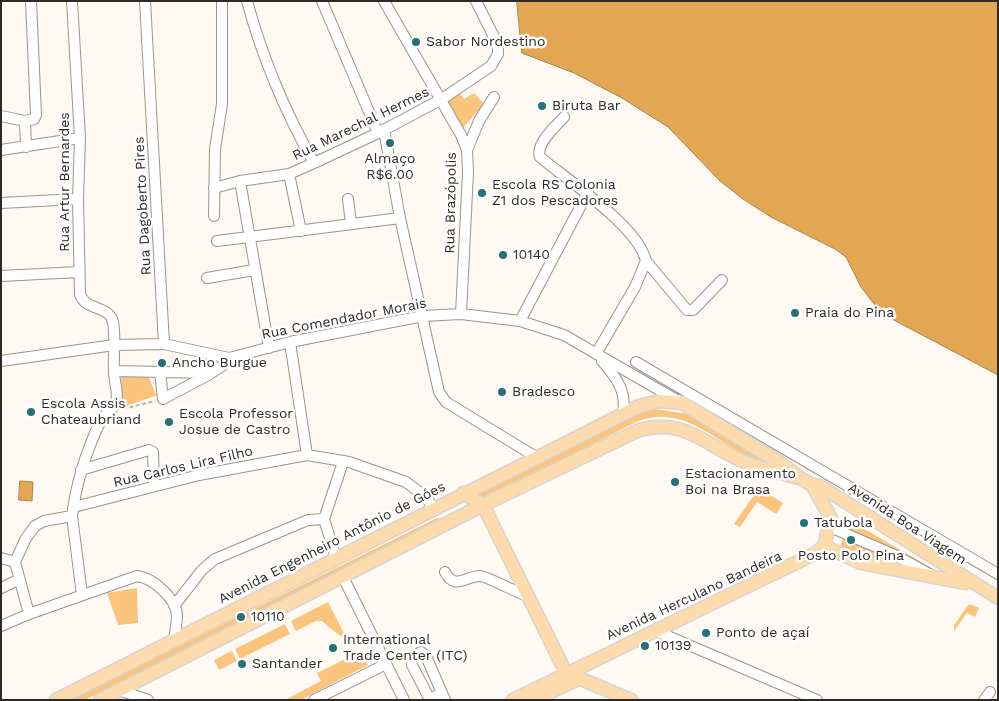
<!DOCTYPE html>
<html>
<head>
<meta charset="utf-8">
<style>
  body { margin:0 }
  #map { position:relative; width:999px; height:701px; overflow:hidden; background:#fef9f3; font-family:"Work Sans",sans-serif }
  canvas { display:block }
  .frame { position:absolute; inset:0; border:2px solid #2d2b29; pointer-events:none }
</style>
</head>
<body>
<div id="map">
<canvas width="999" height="701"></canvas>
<div class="frame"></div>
</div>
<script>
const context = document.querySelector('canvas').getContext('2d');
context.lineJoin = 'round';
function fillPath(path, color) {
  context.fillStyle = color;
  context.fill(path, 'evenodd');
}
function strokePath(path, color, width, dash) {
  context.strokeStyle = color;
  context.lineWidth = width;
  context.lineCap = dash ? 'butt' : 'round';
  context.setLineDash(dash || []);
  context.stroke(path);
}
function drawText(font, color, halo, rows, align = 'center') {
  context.font = font + ' "Work Sans",sans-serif';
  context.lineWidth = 5;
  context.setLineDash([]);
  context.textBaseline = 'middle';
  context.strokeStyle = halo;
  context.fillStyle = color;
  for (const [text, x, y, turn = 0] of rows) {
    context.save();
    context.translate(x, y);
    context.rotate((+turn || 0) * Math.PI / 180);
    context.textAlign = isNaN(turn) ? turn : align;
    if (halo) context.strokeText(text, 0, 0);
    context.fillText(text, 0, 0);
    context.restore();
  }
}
const green = new Path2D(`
  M459 92 464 99 474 93 484 104 462 129 446 101Z
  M121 374 149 377 155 393 158 395 112 411 122 396Z
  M655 409 689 414 765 462C718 450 689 401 636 422L482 500 474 496 635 415Z
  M759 488 783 503 776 514 757 502 740 527 734 524Z
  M844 517 945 576 867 559 860 555 854 556 838 550 845 535 833 529 839 518Z
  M437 518 445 520 85 700H70Z
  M137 588 138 623 118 625 107 593Z
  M328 602 349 643C339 634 330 629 322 621H316L296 631 291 621Z
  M969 604 979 608 975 617 967 613 954 631V625Z
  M285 624 290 634 240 659 235 649Z
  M232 651 237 661 219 670 214 660Z
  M361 651 368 665 301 700H285L321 681 317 673Z`);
const water = new Path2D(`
  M517 1H998V375L890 318 877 308 861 287 846 257 835 249 771 217 743 199 720 181 668 127 622 98 574 73 522 53Z
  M20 481 33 482 32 501 19 500Z`);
const path = new Path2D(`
  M123 409 155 401`);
const minor = new Path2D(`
  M72 1 80 138 78 199 80 294C85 311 109 305 113 322 116 338 113 355 114 372 114 382 119 392 116 402 113 411 104 413 100 422 86 452 76 484 72 516L82 595
  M145 1 164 344
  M247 1C263 60 284 110 314 163
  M322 1 378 133
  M384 1 461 135 467 150 468 172 461 314
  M1 116 25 121
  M564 117C556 126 535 144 540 157 567 180 638 226 646 261L635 287 596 354
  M384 130 400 218 439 392 446 402 536 457
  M26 147 25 121 34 119 36 115 31 1
  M1 150 80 138
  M467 150 479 121 494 97
  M289 174 301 231
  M240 181 269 348
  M214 188 240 181 289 174 314 163 378 133 442 99 491 66 498 54V45L476 1
  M348 199 351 224
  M1 203 78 199
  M214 216 215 149 222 104V1
  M217 241 400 218
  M646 261 687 310H693L722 280
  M1 276 79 272
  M207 278 254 270
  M520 321 588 192
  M290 342 307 455
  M1 361 114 345 164 344 229 358 290 342 423 316 461 314 520 321 564 335 680 402
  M602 361C616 377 627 391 623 414
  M636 362 998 574
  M114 371 211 373 222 366 229 358
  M160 372 163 399 210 374
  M81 470 149 450 153 452 154 486
  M74 507 199 475 307 455 349 462 406 482 426 497 433 508
  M324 519 343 462
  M830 527 897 556 933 576
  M1 558 15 562
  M445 572C455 591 465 576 480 576 486 576 518 593 527 596
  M343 577 404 700
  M1 588 18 580
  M174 606 202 570 215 559 308 520 324 519 336 558
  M29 614 15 562 26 538 35 526 44 521 72 516
  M1 626 29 614 137 576C153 578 177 599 177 616 177 624 175 632 174 640
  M656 631 817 700
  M119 690 148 700
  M442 693 432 698 428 696 412 665 411 658 421 652 426 656 445 700
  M314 700 386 664
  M984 700 990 692`);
const major = new Path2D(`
  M463 493 483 505 566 673 631 700
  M824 546 861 563 965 583
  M56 700 639 406 660 401 682 403 779 462 800 478 812 485 820 486 998 598
  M100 700 483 505 639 430C682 419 700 440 736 458 754 467 775 472 795 477
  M513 700 816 553 824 546 831 518 812 485
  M534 700 578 679`);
const markers = [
  [416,42,5,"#267077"],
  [542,106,5,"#267077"],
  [390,143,5,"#267077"],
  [482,193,5,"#267077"],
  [503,255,5,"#267077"],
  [795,313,5,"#267077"],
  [162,363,5,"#267077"],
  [502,392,5,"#267077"],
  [31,412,5,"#267077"],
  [169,422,5,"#267077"],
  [675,482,5,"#267077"],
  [804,523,5,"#267077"],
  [851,540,5,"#267077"],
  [241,617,5,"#267077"],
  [706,633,5,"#267077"],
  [645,646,5,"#267077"],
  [333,648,5,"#267077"],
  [242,664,5,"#267077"]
];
const poiNames = [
  ["Sabor Nordestino",426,42],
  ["Biruta Bar",552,106],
  ["Almaço",390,159,"center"],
  ["R$6.00",390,175,"center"],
  ["Escola RS Colonia",492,185],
  ["Z1 dos Pescadores",492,201],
  ["10140",513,255],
  ["Praia do Pina",805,313],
  ["Ancho Burgue",172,363],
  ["Bradesco",512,392],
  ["Escola Assis",41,404],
  ["Chateaubriand",41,420],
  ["Escola Professor",179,414],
  ["Josue de Castro",179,430],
  ["Estacionamento",685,474],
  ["Boi na Brasa",685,490],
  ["Tatubola",814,523],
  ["Posto Polo Pina",851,556,"center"],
  ["10110",251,617],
  ["Ponto de açaí",716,633],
  ["International",343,640],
  ["Trade Center (ITC)",343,656],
  ["10139",655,646],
  ["Santander",252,664]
];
const streetNames = [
  ["Rua Marechal Hermes",361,124,-26],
  ["Rua Artur Bernardes",65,182,-90],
  ["Rua Brazópolis",451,203,-89],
  ["Rua Dagoberto Pires",143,206,-93],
  ["Rua Comendador Morais",344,319,-11],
  ["Rua Carlos Lira Filho",183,467,-13],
  ["Avenida Boa Viagem",907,524,33],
  ["Avenida Engenheiro Antônio de Góes",332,543,-27],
  ["Avenida Herculano Bandeira",694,596,-25]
];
fillPath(green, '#fac47d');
fillPath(water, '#e3a753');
strokePath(water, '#ac8246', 1);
strokePath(minor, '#99948f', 12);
strokePath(major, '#d5d5d4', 15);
strokePath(path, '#b6b2ad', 2, [4, 2.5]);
strokePath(minor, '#fff', 10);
strokePath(major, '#fedbad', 12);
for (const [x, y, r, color] of markers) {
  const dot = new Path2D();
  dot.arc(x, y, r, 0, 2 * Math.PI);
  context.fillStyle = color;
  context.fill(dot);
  strokePath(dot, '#fff', 2);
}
drawText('14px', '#2d2b29', '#fff', poiNames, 'left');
drawText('14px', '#2d2b29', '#fff', streetNames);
</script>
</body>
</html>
